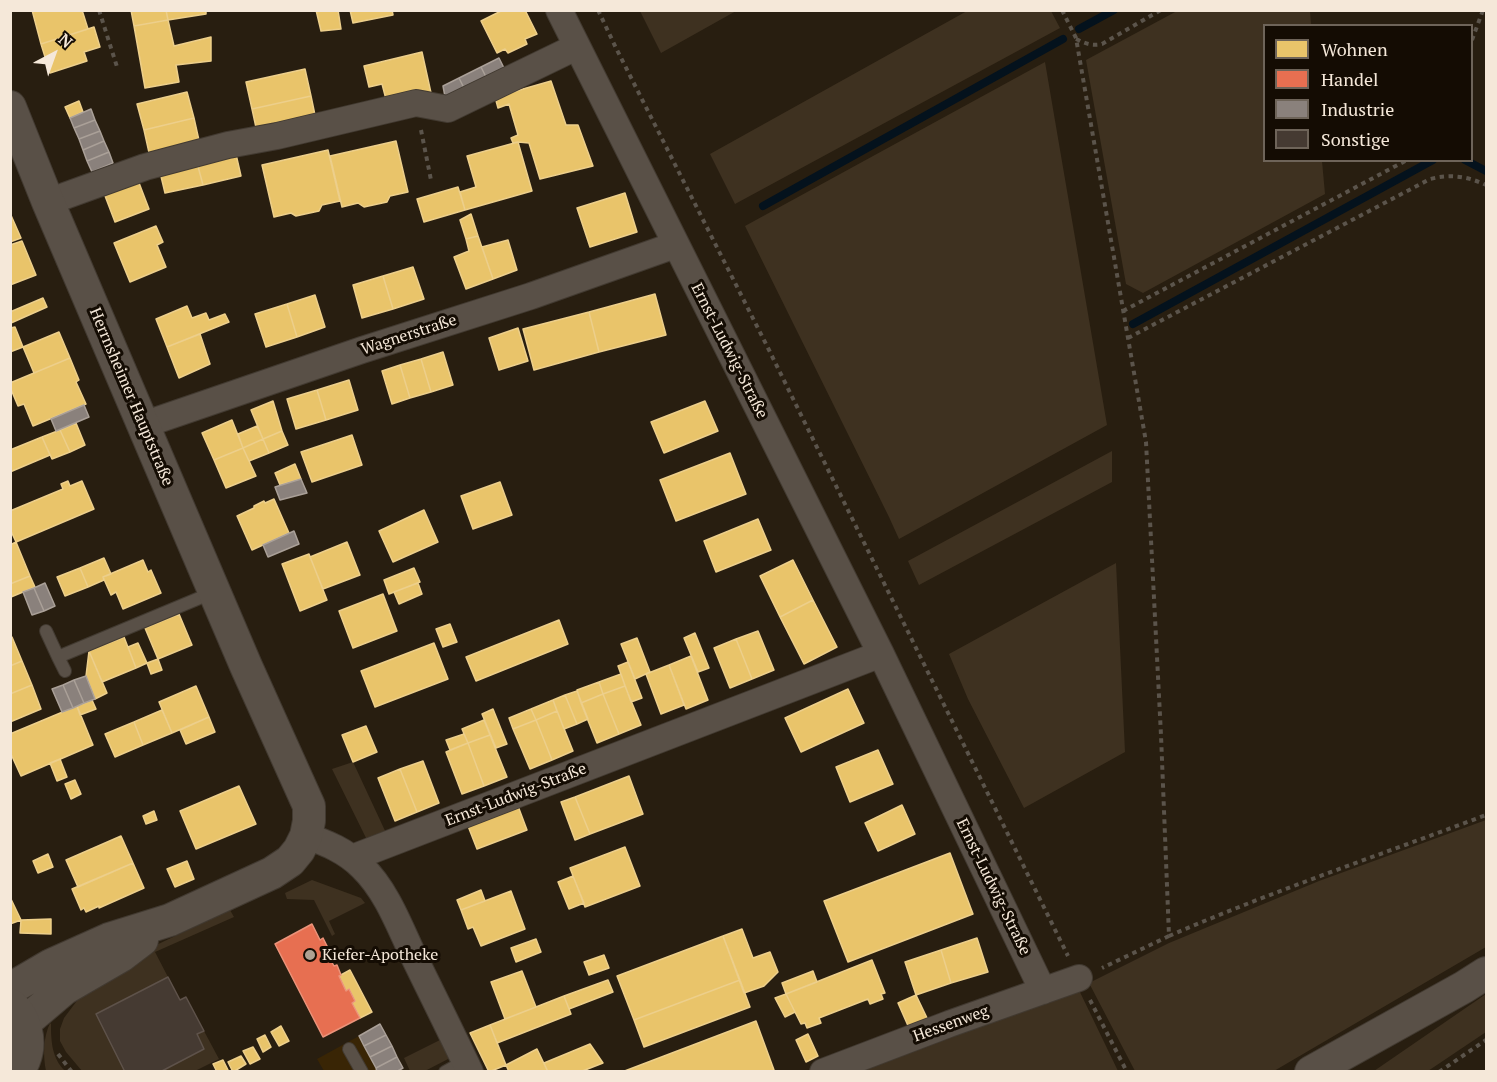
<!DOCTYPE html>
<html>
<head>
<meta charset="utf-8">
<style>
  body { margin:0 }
  #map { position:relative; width:1497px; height:1082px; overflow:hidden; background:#281e10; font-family:"PT Serif",serif }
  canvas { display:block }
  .frame { position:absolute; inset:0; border:12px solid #f5e8d9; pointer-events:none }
  .legend { position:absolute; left:1263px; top:24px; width:210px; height:138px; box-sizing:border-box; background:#140c03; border:2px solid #6e6459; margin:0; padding:8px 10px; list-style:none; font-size:18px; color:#f5e8d9 }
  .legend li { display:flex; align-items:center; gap:12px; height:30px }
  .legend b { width:30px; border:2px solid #6e6459 }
  .north { position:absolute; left:24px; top:24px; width:60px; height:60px; -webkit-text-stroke:4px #140c03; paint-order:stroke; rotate:41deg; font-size:16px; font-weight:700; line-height:24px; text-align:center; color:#f5e8d9 }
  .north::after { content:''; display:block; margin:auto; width:21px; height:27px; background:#f5e8d9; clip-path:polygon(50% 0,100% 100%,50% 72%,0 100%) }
</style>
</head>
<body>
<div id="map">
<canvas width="1497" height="1082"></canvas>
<div class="frame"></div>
<ul class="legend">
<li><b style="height:16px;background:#e9c46a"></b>Wohnen</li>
<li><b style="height:16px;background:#e76f51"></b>Handel</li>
<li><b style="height:16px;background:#8a817c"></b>Industrie</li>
<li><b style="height:16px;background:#453a32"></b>Sonstige</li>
</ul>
<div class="north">N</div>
</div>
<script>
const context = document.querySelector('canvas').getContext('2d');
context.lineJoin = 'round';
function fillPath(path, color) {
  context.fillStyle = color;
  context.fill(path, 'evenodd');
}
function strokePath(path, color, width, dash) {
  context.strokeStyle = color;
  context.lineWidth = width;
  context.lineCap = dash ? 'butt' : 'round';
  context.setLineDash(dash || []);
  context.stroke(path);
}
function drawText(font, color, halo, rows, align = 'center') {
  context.font = font + ' "PT Serif",serif';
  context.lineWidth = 6;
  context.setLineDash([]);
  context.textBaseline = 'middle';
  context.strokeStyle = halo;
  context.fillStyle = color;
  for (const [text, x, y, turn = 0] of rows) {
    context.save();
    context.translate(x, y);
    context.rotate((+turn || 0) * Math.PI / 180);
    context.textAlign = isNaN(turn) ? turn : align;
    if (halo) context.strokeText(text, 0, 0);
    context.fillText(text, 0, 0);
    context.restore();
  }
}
const built = new Path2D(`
  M359 1036 377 1071H324L317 1059Z`);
const green = new Path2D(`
  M640 11H736L661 53Z
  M967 11H1051L1060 28 735 204 710 154Z
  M1177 11H1310L1311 25 1264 26V160L1322 161 1325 194 1143 293 1126 284 1086 60Z
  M1045 62 1107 425 899 539 889 517 745 226Z
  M1112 451V482L919 585 908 561Z
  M1116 563 1125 752 1024 808 968 699 949 654Z
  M353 762 387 835 368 842 332 769Z
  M1486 820V947L1274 1071H1135L1089 983 1169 943 1319 881Z
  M312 880 361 898 365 903 329 921 335 934 332 936 314 900 287 899 285 893Z
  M230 910 234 917 155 952 168 977 96 1014 125 1071H82L66 1052 60 1041V1029L64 1018 79 998 152 947Z
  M1078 988 1118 1071 849 1072Z
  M1486 994V1032L1428 1071H1374Z
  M50 1023 51 1024C51 1042 52 1058 65 1071H46C43 1056 43 1038 50 1023Z
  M204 1031 219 1059 195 1071 160 1072 204 1049 197 1034Z
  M440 1040 450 1058 423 1072 410 1071 404 1058Z`);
const homes = new Path2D(`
  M32 10H82L88 29 41 44Z
  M131 10H166L168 20 134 26Z
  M166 10H206V14L168 20Z
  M316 10H338L341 29 321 31Z
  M350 10H392L393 15 353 23Z
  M503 10H525L537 34 525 39 527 44 508 53 505 49 497 53 481 21Z
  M168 20 174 46 211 37V61L176 65 179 82 145 88 134 26Z
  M94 27 100 47 84 52 87 61 50 73 41 44Z
  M422 52 431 93 387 103 382 84 369 87 364 66Z
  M305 69 311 96 252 109 246 82Z
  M551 81 566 125H578L593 166 540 179 529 143 518 142 513 143 511 138 518 135 509 104 498 108 495 97Z
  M187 92 194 118 144 130 137 104Z
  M311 96 316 120 257 132 252 109Z
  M79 101 83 112 70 118 65 107Z
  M194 118 200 145 150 157 144 130Z
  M396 141 408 192 390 196 387 202 364 207 358 203 342 207 330 156Z
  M518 142 532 191 465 210 460 192 476 187 467 156Z
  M235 150 241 176 203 185 196 159Z
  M328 150 340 201 322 205 319 211 296 216 291 213 274 217 262 165Z
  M196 159 203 185 165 193 159 168Z
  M136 175 149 209 115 222 102 188Z
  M458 187 465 210 424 222 417 199Z
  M625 193 637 232 590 247 577 208Z
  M10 213 21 238 10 242Z
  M471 214 478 236 466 239 460 220Z
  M156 226 163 242 157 245 166 267 130 282 114 243Z
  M478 236 493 279 466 289 454 257 469 251 466 239Z
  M508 240 517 270 493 279 482 247Z
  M22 241 36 275 10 285V245Z
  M413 267 424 299 393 309 383 276Z
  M383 276 393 309 362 318 353 285Z
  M655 294 666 335 599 352 589 312Z
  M315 295 325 327 297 337 287 304Z
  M43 298 47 307 11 323 10 312Z
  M287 304 297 337 266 347 255 314Z
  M187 306 192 318 206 313 209 320 225 314 229 322 167 347 156 319Z
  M589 312 599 352 534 370 523 329Z
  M15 327 23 347 10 352V328Z
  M518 328 528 361 499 370 489 338Z
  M59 332 70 358 34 373 23 347Z
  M200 334 210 364 179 378 167 347Z
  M443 352 453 385 431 392 421 359Z
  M70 358 79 380 76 382 86 404 33 426 24 404 18 406 10 387V383Z
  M421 359 431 392 410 398 400 365Z
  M400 365 410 398 392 404 382 371Z
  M349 380 358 410 326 420 317 390Z
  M317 390 326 420 296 429 287 399Z
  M273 401 282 431 263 439 251 410Z
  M705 401 718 431 664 453 651 422Z
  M232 420 243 448 214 460 202 433Z
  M76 423 85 445 70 452 60 430Z
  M257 426 263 439 243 448 238 434Z
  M60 430 70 452 52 459 42 437Z
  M282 431 288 445 269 453 263 439Z
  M352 435 362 465 312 482 301 452Z
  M42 437 50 455 10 472V450Z
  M263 439 269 453 249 461 243 448Z
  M243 448 256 476 226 488 214 460Z
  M730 453 746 494 676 521 660 480Z
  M295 464 301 479 280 485 275 473Z
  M68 481 70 486 82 481 94 509 16 542 10 529V511L63 489 61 484Z
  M500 482 512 515 473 529 461 496Z
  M274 499 289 533 252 550 237 516 254 508V506L264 501 265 503Z
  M424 510 438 542 393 562 379 531Z
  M758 519 771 550 716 572 704 541Z
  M16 542 30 576 10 584V545Z
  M347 542 360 575 323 589 310 557Z
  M309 554 327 600 300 611 282 564Z
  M104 558 111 574 103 577 104 580 88 587 80 568Z
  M143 560 148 572 151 570 161 593 123 609 116 592 111 595 103 577Z
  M793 560 813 600 780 617 760 576Z
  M80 568 88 587 65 596 57 577Z
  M414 568 420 582 389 594 384 580Z
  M30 576 35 587 11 597 10 584Z
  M418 583 422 594 399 604 394 592Z
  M383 594 397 631 353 648 339 611Z
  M813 600 837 647 804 664 780 617Z
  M179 614 192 645 158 659 145 628Z
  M559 620 568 644 476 681 466 657Z
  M450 624 457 642 443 647 436 629Z
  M758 631 774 670 752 679 736 639Z
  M695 633 709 668 698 672 684 638Z
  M12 637 22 661 10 666V638Z
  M124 637 136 668 102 682 89 651Z
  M637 638 650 672 635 679 621 644Z
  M736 639 752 679 730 688 714 648Z
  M138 643 147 663 136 668 128 647Z
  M434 643 448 679 375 707 361 671Z
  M89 651 107 693 95 699 86 676Z
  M691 656 708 700 686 709 669 665Z
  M158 659 162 670 151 674 147 663Z
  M22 661 32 685 10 694V666Z
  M628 662 642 698 631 702 618 666Z
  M669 665 684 705 661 714 646 674Z
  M621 674 625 686 603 694 599 682Z
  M599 682 603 694 581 703 577 690Z
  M32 685 41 709 10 722V694Z
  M196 686 209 717 172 733 159 702Z
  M625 686 641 725 619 734 603 694Z
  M848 689 864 723 801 752 785 718Z
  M577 691 588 719 577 724 565 695Z
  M603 694 619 734 597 743 581 703Z
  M565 695 577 724 564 729 553 700Z
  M92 700 96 709 80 715 77 706Z
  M553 700 557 711 536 720 531 709Z
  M77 706 93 745 21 776 10 752V734Z
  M493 709 507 744 496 748 482 714Z
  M531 709 536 720 513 729 509 718Z
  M162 710 172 733 143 745 134 722Z
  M557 711 573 751 552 760 536 720Z
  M209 717 215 732 186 744 180 730Z
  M484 720 490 735 468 743 462 729Z
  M536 720 552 760 530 769 513 729Z
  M134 722 143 745 115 757 105 734Z
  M366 726 377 752 353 762 342 735Z
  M464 734 468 743 450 750 446 740Z
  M490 735 507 777 484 786 468 743Z
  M468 743 484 786 462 794 446 752Z
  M878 750 893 784 850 802 836 767Z
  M60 759 67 777 57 781 50 763Z
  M423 761 439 803 417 812 400 769Z
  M400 769 417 812 395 821 378 778Z
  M629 776 643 814 590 834 575 797Z
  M75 780 81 794 71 799 65 784Z
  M239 786 256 824 196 849 180 811Z
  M575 797 590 834 575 840 561 802Z
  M902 805 915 834 878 851 865 823Z
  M518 806 527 830 477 849 468 826Z
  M154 811 157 820 146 824 143 816Z
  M121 836 133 863 78 887 66 860Z
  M625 847 640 886 585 907 570 868Z
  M950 853 973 914 848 962 824 901Z
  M48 854 53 867 38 873 33 861Z
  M187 861 194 879 175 887 167 869Z
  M133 863 144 888 99 908V906L86 912 84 908 81 910 72 889Z
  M573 876 584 903 569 909 558 882Z
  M481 890 485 901 461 910 457 900Z
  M511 891 525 929 481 946 473 927 468 929 461 910Z
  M10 897 21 920 10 924Z
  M51 919V934L20 933 21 920Z
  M742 929 753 958 770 952 778 972 764 986 744 993 723 936Z
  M723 936 740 980 634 1020 617 976Z
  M977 938 988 972 951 983 941 950Z
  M536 939 541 952 516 962 511 948Z
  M941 950 951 983 916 995 905 962Z
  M604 955 609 968 589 975 584 962Z
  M872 960 885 993 881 994 883 999 870 1004 868 999 819 1018 821 1023 807 1028 805 1023 801 1024 786 994Z
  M350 970 372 1012 360 1018 352 1003 355 1001 349 989 346 991 339 976Z
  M522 971 536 1007 505 1019 491 982Z
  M813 971 817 982 786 994 782 983Z
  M608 980 613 992 569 1009 564 996Z
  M740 980 750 1007 644 1047 634 1020Z
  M786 994 795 1012 785 1017 775 998Z
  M916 995 928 1020 909 1028 898 1003Z
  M564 996 571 1014 497 1043 490 1025Z
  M756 1021 774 1070 769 1072H622Z
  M490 1025 506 1065 489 1072 470 1033Z
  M281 1026 289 1041 279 1046 271 1032Z
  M808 1034 818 1056 806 1062 796 1040Z
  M265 1035 271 1047 263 1052 257 1039Z
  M590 1044 603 1063 580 1072H548L544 1063Z
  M253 1047 260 1059 250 1064 243 1051Z
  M537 1049 548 1072H509L506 1065Z
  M241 1056 246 1064 233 1072 228 1062Z
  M223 1060 229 1072H217L213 1064Z`);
const shops = new Path2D(`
  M312 924 320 940 323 938 329 950 326 952 334 966 337 965 341 975 339 976 346 991 349 989 355 1001 352 1003 360 1018 323 1037 275 944Z`);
const industry = new Path2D(`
  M499 58 506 72 488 81 481 67Z
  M481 67 488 81 466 92 459 78Z
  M459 78 466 92 446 102 443 86Z
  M91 109 95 120 74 128 70 118Z
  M95 120 100 131 79 139 74 128Z
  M100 131 104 141 83 150 79 139Z
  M104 141 109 152 87 161 83 150Z
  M109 152 113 163 92 172 87 161Z
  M84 405 89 417 56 431 51 419Z
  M301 479 307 493 280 500 275 487Z
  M294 531 299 544 268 557 263 545Z
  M45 583 55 606 44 611 34 588Z
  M34 588 44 611 32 615 23 592Z
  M86 676 95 699 84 703 74 680Z
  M74 680 84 703 73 708 63 685Z
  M63 685 73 708 62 712 52 689Z
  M380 1024 386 1035 364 1046 359 1036Z
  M386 1035 392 1046 370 1057 364 1046Z
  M392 1046 397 1057 376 1068 370 1057Z
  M397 1057 403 1068 396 1072H377L376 1068Z`);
const stream = new Path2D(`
  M1079 29 1114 10
  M1465 160 1486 171
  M763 206 1063 39
  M1133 324 1433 160`);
const building = new Path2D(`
  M168 977 180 1000 186 997 204 1031 197 1034 204 1049 160 1072H125L96 1014Z`);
const path = new Path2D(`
  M99 10 118 70
  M598 10 616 48 768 348 1068 956
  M1062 10 1076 38 1146 442 1161 735 1169 936 1102 968
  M1076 39C1086 44 1092 46 1102 44L1161 10
  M1472 40 1483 10
  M421 130 431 180
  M1123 311 1407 160
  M1128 338 1430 179C1450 174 1467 176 1486 185
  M1169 936C1273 891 1380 855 1486 815
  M1090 1000 1127 1072
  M58 1054 72 1072
  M1439 1072 1486 1040`);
const service = new Path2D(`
  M46 631 58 657 214 592
  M58 657 65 671
  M349 1049 362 1072
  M445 1072 465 1061`);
const minor = new Path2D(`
  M559 10 881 654 1043 991
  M48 202 145 167 228 145 277 136 416 103 448 109 576 47
  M143 425 362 350 531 296 675 245
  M306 836C327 843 346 851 362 867 386 890 399 925 413 955 432 994 451 1032 470 1072
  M352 858 881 654
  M823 1072 949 1024 1079 978`);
const tertiary = new Path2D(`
  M10 107 48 202 246 666 309 806V821L306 836 299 850 290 861 272 873 170 920 109 939 51 965 10 989
  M24 1023 64 989 121 956 142 940
  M1311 1072 1464 987 1486 973`);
const secondary = new Path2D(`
  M10 1005C25 1017 31 1041 24 1059 23 1063 19 1068 17 1072`);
const markers = [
  [310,955,6,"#ada193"]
];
const streetNames = [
  ["Wagnerstraße",409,335,-18],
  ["Ernst-Ludwig-Straße",729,351,63],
  ["Herrnsheimer Hauptstraße",131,397,67],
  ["Ernst-Ludwig-Straße",516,795,-21],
  ["Ernst-Ludwig-Straße",993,887,64],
  ["Hessenweg",951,1024,-20]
];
const poiNames = [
  ["Kiefer-Apotheke",322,955]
];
fillPath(built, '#392505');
fillPath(green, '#3e3120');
fillPath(homes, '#e9c46a');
strokePath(homes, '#edcf8b', 1.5);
fillPath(shops, '#e76f51');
strokePath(shops, '#eb937a', 1.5);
fillPath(industry, '#8a817c');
strokePath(industry, '#aaa098', 1.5);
strokePath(stream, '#04121d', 8);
fillPath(building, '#453a32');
strokePath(building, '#5e524a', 1.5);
strokePath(service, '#423a31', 14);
strokePath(minor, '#423a31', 28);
strokePath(tertiary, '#423a31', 34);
strokePath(secondary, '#423a31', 35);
strokePath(path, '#5b544b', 4, [4.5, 4.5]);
strokePath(service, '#595047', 12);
strokePath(minor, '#595047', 26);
strokePath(tertiary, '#595047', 32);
strokePath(secondary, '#595047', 33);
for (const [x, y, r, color] of markers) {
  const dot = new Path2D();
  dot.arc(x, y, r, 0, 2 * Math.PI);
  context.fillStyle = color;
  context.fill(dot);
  strokePath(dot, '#140c03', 2);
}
drawText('16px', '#f5e8d9', '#140c03', streetNames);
drawText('16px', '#f5e8d9', '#140c03', poiNames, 'left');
</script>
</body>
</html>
